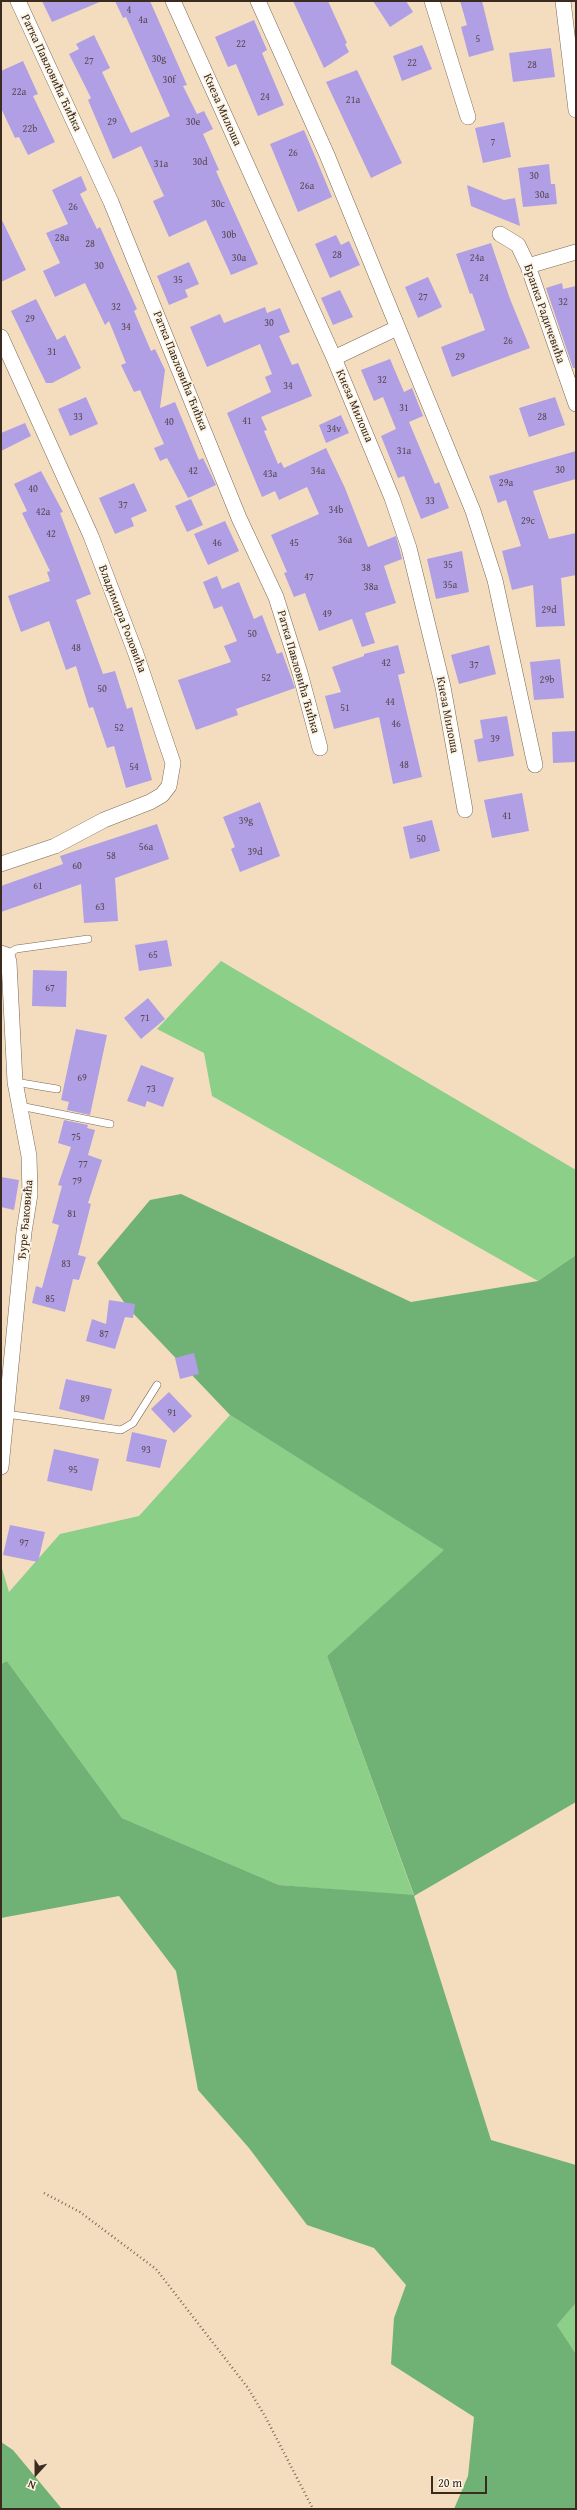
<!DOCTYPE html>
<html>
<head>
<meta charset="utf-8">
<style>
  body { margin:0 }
  #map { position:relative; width:577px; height:2510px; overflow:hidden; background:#f3ddbe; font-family:"Gentium Book Plus",serif }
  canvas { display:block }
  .frame { position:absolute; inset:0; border:2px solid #3b2a1e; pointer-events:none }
  .north { position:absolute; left:16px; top:2454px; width:40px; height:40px; -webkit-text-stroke:3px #fcf5e5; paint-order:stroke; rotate:201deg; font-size:11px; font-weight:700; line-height:16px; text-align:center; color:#3b2a1e }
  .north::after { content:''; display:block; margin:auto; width:14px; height:18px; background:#3b2a1e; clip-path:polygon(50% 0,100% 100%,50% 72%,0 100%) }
  .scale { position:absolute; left:431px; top:2476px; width:56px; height:18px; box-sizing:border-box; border:2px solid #3b2a1e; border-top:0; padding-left:5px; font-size:12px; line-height:14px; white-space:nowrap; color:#3b2a1e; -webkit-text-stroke:3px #fcf5e5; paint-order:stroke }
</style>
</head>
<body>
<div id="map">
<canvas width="577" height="2510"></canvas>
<div class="frame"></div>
<div class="north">N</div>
<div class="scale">20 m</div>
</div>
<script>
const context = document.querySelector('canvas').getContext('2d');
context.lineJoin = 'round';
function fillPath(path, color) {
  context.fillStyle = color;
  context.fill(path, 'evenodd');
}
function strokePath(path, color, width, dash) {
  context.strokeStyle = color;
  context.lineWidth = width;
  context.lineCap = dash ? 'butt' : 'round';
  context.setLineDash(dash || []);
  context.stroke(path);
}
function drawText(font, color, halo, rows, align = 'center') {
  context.font = font + ' "Gentium Book Plus",serif';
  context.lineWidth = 3.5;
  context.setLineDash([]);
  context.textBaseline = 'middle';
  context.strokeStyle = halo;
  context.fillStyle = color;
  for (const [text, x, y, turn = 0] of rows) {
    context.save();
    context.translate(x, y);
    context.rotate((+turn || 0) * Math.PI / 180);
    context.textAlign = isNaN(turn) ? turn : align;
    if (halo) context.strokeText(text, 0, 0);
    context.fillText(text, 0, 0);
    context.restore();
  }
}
const green = new Path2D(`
  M221 961 576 1170V1255L538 1281 212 1096 204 1053 157 1029Z
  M230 1415 445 1550 327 1656 414 1896 279 1885 122 1818 7 1661 1 1664V1565L9 1592 60 1534 139 1516Z
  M576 2303V2354L557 2325Z`);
const forest = new Path2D(`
  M181 1194 411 1302 538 1281 576 1255V1802L414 1896 491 2140 576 2165V2303L557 2325 576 2354V2509H454L468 2476 474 2417 391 2364 394 2318 406 2285 374 2248 307 2225 249 2148 198 2090 176 1971 119 1896 1 1918V1664L7 1661 122 1818 279 1885 414 1895 327 1656 444 1550 230 1415 128 1308 97 1263 150 1200Z
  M1 2442 13 2450 62 2509H1Z`);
const building = new Path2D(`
  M42 1H102L52 22Z
  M115 1H150L187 85 183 86 197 114 204 111 213 129 203 134 219 170 216 171 258 264 231 275 206 220 169 237 153 201 164 196 141 146 113 159 88 100 91 98 69 54 79 49 76 44 94 35 110 68 102 72 131 133 170 116 126 17 123 18Z
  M293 1H328L347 43 345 44 349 52 324 68Z
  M373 1H406L413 12 390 27Z
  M460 1H482L494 50 469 57 461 27 467 25Z
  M254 20 267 50 262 53 284 105 258 116 236 64 228 67 215 37Z
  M422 45 432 69 402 81 393 56Z
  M551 48 555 77 513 82 509 53Z
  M23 61 38 94 33 96 55 142 28 155 19 137 15 138 1 108V71Z
  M357 70 402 163 371 178 326 82Z
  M504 122 511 157 483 163 475 128Z
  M304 130 332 197 298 212 270 144Z
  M549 164 551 184H555L557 204 523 207 518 168Z
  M81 176 87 190 80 194 97 229 100 227 137 309 134 311 151 351 155 349 165 370 160 408 175 402 199 460 203 458 216 485 188 498 167 458 160 461 154 448 164 444 140 390 134 392 121 365 126 363 109 321 105 325 85 283 55 297 43 271 60 263 46 233 68 224 52 190Z
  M467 185 504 200 515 198 520 226 471 206Z
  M1 218 26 270 1 282Z
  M336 235 341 245 349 241 360 265 330 278 315 244Z
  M491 243 510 299 530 348 452 377 441 347 485 330 472 293 470 294 456 254Z
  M189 262 199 284 185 290 188 297 169 305 157 276Z
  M428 277 442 307 418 318 405 287Z
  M562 283 563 289 576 286V368H573L546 288Z
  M340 290 353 317 333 325 321 298Z
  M36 299 57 340 65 335 81 368 52 383H46L11 311Z
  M265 307 267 313 280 308 290 332 279 336 292 365 298 363 312 396 261 417 267 430 264 431 278 464 281 462 284 468 326 448 345 488 368 547 396 536 400 551 402 559 384 566 396 603 365 613 375 643 362 647 352 619 319 631 305 593 294 597 284 573 287 572 271 535 319 514 307 487 279 500 275 491 262 497 227 413 271 392 265 377 272 374 260 344 207 367 190 327 220 314 224 323Z
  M390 359 404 392 412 388 423 416 409 422 435 484 439 482 449 508 421 519 404 476 398 478 381 436 396 429 383 397 374 401 361 370Z
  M86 397 98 424 70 436 58 409Z
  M555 397 565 425 529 437 519 408Z
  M341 415 349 433 326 443 319 425Z
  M25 423 31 436 1 451V433Z
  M576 451V479L533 491 549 539 576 533V575L561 578 565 626 536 627 533 585 512 590 502 551 521 546 506 500 498 503 489 476Z
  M41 471 63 512 60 513 91 594 76 600 103 674 115 671 127 709 132 707 152 780 126 788 114 746 107 748 93 707 89 708 76 666 66 670 49 621 21 632 8 596 50 581 47 572 50 571 22 513 27 511 14 484Z
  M134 483 147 511 131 518 134 526 115 534 99 498Z
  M191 499 203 525 187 532 175 506Z
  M225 521 239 551 208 565 194 534Z
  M462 551 469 592 436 599 427 559Z
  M217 576 222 589 239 582 254 619 262 615 277 654 282 652 295 688 236 709 238 715 196 730 178 680 231 662 224 646 237 641 222 606 214 609 203 582Z
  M398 645 405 673 398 675 422 777 393 784 379 717 334 729 325 696 341 692 332 667 364 656V654Z
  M489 645 496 674 459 684 451 655Z
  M560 659 564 698 534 700 530 662Z
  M507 716 514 756 478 762 474 740 483 738 480 720Z
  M576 731V762L553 763 552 732Z
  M522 793 529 831 492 838 484 800Z
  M260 802 280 856 240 872 231 849 235 847 223 817Z
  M432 820 440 851 410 859 403 827Z
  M157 824 169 859 115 878 118 921 84 923 81 884 1 912V886L63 864 60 856Z
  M167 940 172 966 139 971 135 945Z
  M33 970 67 971 66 1007 32 1006Z
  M148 998 165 1019 141 1039 124 1018Z
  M76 1029 107 1035 90 1115 67 1110 69 1102 61 1100Z
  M141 1065 174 1078 163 1107 147 1101 145 1107 127 1101Z
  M64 1120 88 1125 87 1128 95 1130 88 1155 102 1160 88 1203 91 1204 78 1255 86 1257 79 1280 73 1279 65 1312 32 1303 36 1286 42 1288 59 1225 52 1223 62 1186 58 1185 71 1147 58 1143Z
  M1 1177 19 1180 14 1210 1 1207Z
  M109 1300 135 1304 133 1318 125 1317 115 1349 86 1341 92 1319 106 1324Z
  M194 1353 199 1374 180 1379 175 1358Z
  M66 1379 112 1389 104 1420 59 1409Z
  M169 1392 192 1416 174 1433 151 1409Z
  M132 1432 167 1440 160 1468 126 1461Z
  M54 1449 99 1459 92 1491 47 1481Z
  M10 1525 45 1532 38 1562 3 1555Z`);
const path = new Path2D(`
  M44 2193 80 2212 156 2269 248 2388 266 2418 313 2509`);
const lane = new Path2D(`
  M7 955 16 949 88 939
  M15 1082 57 1089
  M20 1106 110 1124
  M6 1414 121 1430 133 1423 157 1385`);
const street = new Path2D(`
  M18 1 111 202 239 518 276 597 300 673 320 748
  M173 1 334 358 392 498 409 548 443 687 465 810
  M258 1 327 155 473 511 495 580 535 765
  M432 1 468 117
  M563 1 576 110
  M500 234 518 245 528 266 576 404
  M528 266 576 252
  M1 337 91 536 136 654 173 763 169 786 162 795 150 802 104 820 55 846 1 864
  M334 358 397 328
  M1 953 7 955 9 962 15 1082 29 1156 30 1194 24 1232 1 1467`);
const numberNames = [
  ["4",129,10],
  ["4a",143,20],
  ["5",478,39],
  ["22",241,44],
  ["30g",159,59],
  ["27",89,61],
  ["22",412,63],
  ["28",532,65],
  ["30f",169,80],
  ["22a",19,92],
  ["24",265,97],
  ["21a",353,100],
  ["29",112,122],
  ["30e",193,122],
  ["22b",30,129],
  ["7",493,142],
  ["26",293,153],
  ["30d",200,162],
  ["31a",161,164],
  ["30",534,176],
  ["26a",307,186],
  ["30a",542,195],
  ["30c",218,204],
  ["26",73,207],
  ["30b",229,235],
  ["28a",62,238],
  ["28",90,244],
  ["28",337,255],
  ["30a",239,258],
  ["24a",477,258],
  ["30",99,266],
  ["24",484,278],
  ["35",178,280],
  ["27",423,297],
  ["32",563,302],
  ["32",116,307],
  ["29",30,319],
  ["30",269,323],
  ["34",126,327],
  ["26",508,341],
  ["31",52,352],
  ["29",460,357],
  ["32",382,380],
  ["34",288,386],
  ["31",404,408],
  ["33",78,417],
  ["28",542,417],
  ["41",247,421],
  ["40",169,422],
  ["34v",334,429],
  ["31a",404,451],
  ["30",560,470],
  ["42",193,471],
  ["34a",318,471],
  ["43a",270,474],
  ["29a",506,483],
  ["40",33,489],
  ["33",430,501],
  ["37",123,505],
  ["34b",336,510],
  ["42a",43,512],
  ["29c",528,521],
  ["42",51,534],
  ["36a",345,540],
  ["46",217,543],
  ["45",294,543],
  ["35",448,565],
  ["38",366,568],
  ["47",309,577],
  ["35a",450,585],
  ["38a",371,587],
  ["29d",549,610],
  ["49",327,614],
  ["50",252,634],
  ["48",76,648],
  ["42",386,663],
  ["37",474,665],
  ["52",266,678],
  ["29b",547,680],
  ["50",102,689],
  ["44",390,702],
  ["51",345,708],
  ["46",396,724],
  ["52",119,728],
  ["39",495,739],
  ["48",404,765],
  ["54",134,767],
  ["41",507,816],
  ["39g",246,821],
  ["50",421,839],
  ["56a",146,847],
  ["39d",255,852],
  ["58",111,856],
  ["60",77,866],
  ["61",38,886],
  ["63",100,907],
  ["65",153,955],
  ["67",50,988],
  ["71",145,1018],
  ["69",82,1078],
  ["73",151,1089],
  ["75",76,1137],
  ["77",83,1164],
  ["79",77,1181],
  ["81",72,1214],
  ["83",66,1264],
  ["85",50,1299],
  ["87",104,1334],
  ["89",85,1399],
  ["91",172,1413],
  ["93",146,1450],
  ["95",73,1470],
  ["97",24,1543]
];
const streetNames = [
  ["Ратка Павловића Ћићка",51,73,65],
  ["Кнеза Милоша",222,110,66],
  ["Бранка Радичевића",544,314,71],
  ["Ратка Павловића Ћићка",180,371,68],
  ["Кнеза Милоша",354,406,67],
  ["Владимира Роловића",122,619,69],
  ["Ратка Павловића Ћићка",298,672,74],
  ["Кнеза Милоша",447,715,79],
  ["Ђуре Ђаковића",26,1220,-85]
];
fillPath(green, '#8bcf89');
fillPath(forest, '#70b275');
fillPath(building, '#b09fe5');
strokePath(lane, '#7b6956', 8);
strokePath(street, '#7b6956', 16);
strokePath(path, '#7b6956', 2.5, [1, 3]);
strokePath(lane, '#fff', 7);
strokePath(street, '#fff', 15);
drawText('10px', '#584750', null, numberNames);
drawText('12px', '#3b2a1e', '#fcf5e5', streetNames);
</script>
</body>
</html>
